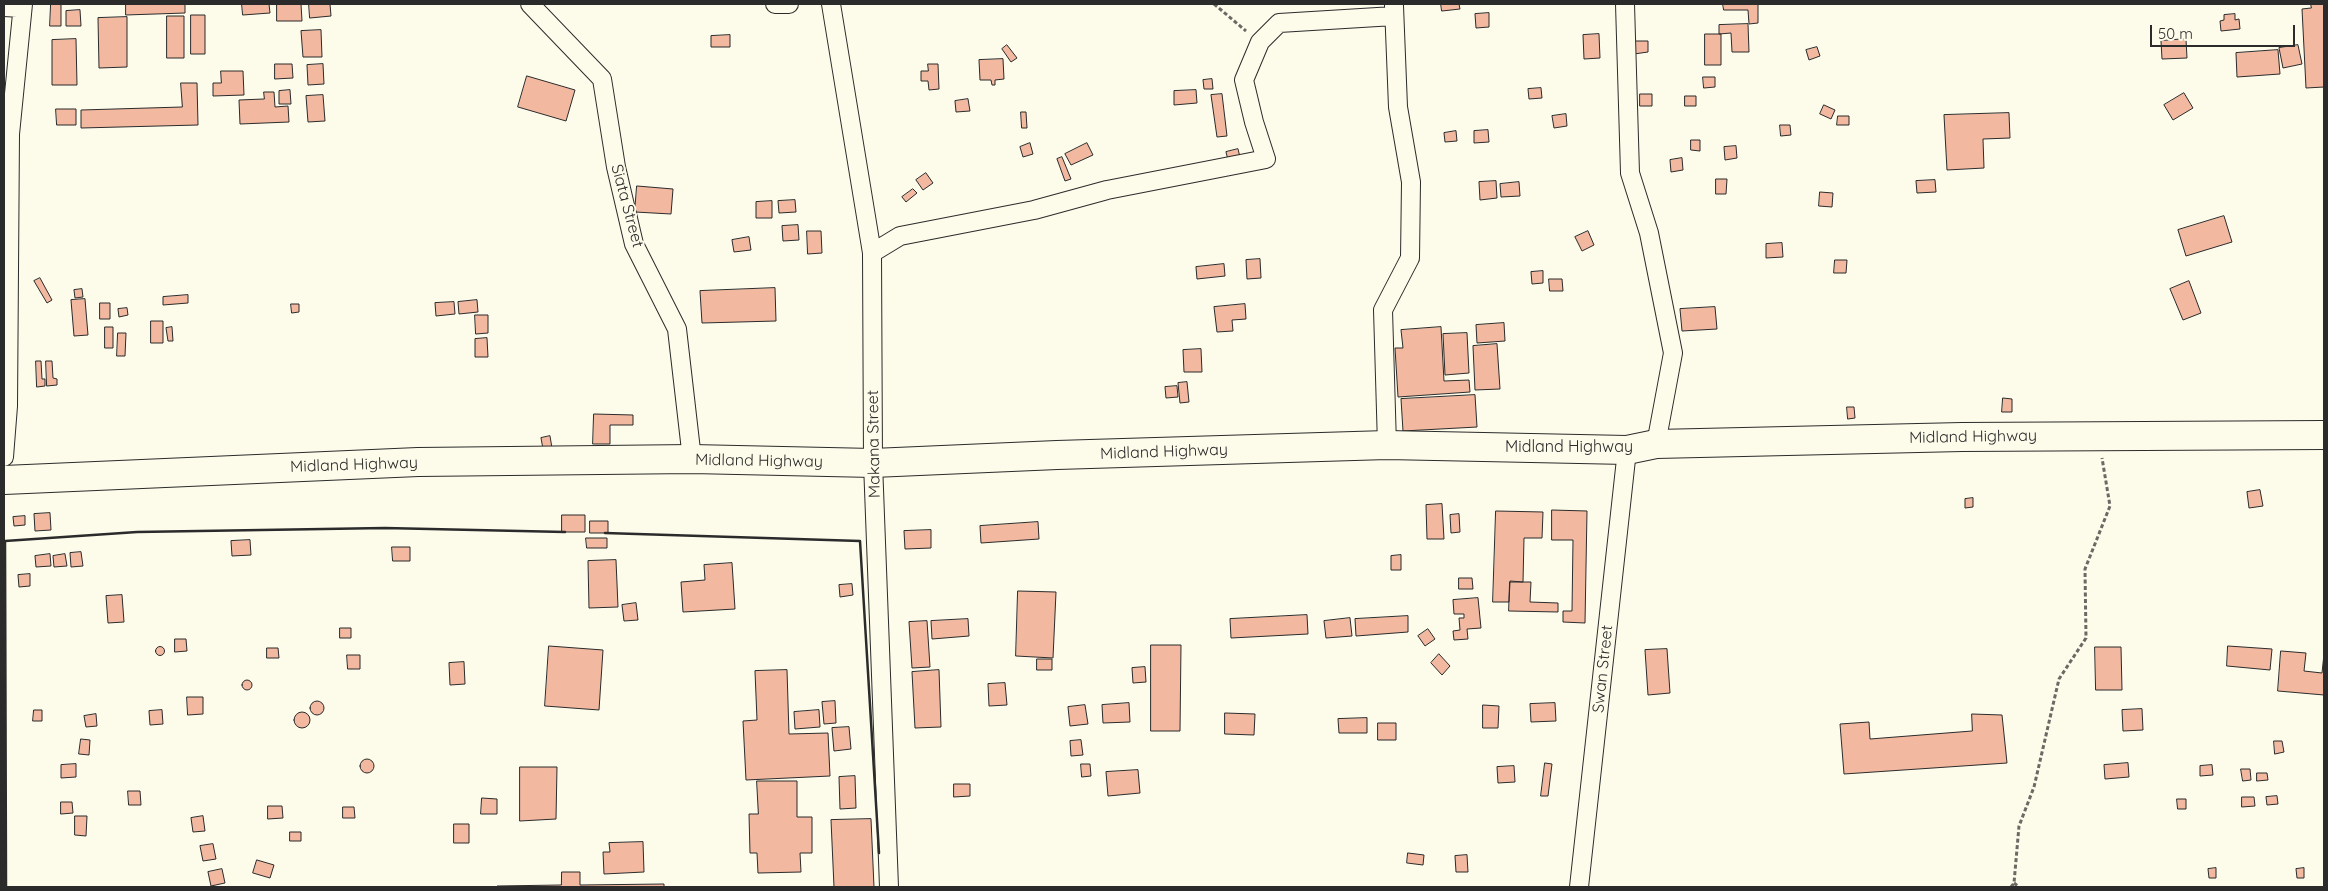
<!DOCTYPE html>
<html>
<head>
<meta charset="utf-8">
<style>
  body { margin:0 }
  #map { position:relative; width:2328px; height:891px; overflow:hidden; background:#fdfbea; font-family:Quicksand,sans-serif }
  canvas { display:block }
  .frame { position:absolute; inset:0; border:5px solid #2b2b2b; pointer-events:none }
  .scale { position:absolute; left:2150px; top:25px; width:145px; height:22px; box-sizing:border-box; border:2px solid #2b2b2b; border-top:0; padding-left:6px; font-size:15px; line-height:18px; white-space:nowrap; color:#2b2b2b; -webkit-text-stroke:4px #fdfbea; paint-order:stroke }
</style>
</head>
<body>
<div id="map">
<canvas width="2328" height="891"></canvas>
<div class="frame"></div>
<div class="scale">50 m</div>
</div>
<script>
const context = document.querySelector('canvas').getContext('2d');
context.lineJoin = 'round';
function fillPath(path, color) {
  context.fillStyle = color;
  context.fill(path, 'evenodd');
}
function strokePath(path, color, width, dash) {
  context.strokeStyle = color;
  context.lineWidth = width;
  context.lineCap = dash ? 'butt' : 'round';
  context.setLineDash(dash || []);
  context.stroke(path);
}
function drawText(font, color, halo, rows, align = 'center') {
  context.font = font + ' Quicksand,sans-serif';
  context.lineWidth = 4;
  context.setLineDash([]);
  context.textBaseline = 'middle';
  context.strokeStyle = halo;
  context.fillStyle = color;
  for (const [text, x, y, turn = 0] of rows) {
    context.save();
    context.translate(x, y);
    context.rotate((+turn || 0) * Math.PI / 180);
    context.textAlign = isNaN(turn) ? turn : align;
    if (halo) context.strokeText(text, 0, 0);
    context.fillText(text, 0, 0);
    context.restore();
  }
}
const building = new Path2D(`
  M51 4H61V26H50Z
  M126 4H185V13L126 15Z
  M242 4H269L270 13 243 15Z
  M277 4H301L302 21H277Z
  M309 4H330L331 16 310 18Z
  M1441 4H1459L1460 9 1442 11Z
  M1723 4H1758V23L1749 24 1748 10H1724Z
  M2311 4H2324V87L2306 88 2302 9 2311 8Z
  M80 10 81 26H66V11Z
  M1489 13V27L1476 28 1475 14Z
  M2235 14V20L2239 19 2240 29 2221 31 2220 21 2224 20V15Z
  M191 15H205V54H191Z
  M167 16H184V58H167Z
  M127 17V67L99 68 98 18Z
  M1748 24 1749 52H1732L1731 33 1719 34V25Z
  M321 30 322 57H303L301 31Z
  M1599 34 1600 58 1584 59 1583 35Z
  M1705 34H1721V65H1705Z
  M730 35V47H711V36Z
  M76 39 77 85H52V40Z
  M2186 39 2187 58 2162 59 2161 41Z
  M1633 41H1648V52L1634 54Z
  M1007 45 1017 58 1011 62 1002 49Z
  M2298 45 2302 64 2283 68 2279 48Z
  M1817 47 1820 56 1809 60 1806 50Z
  M2278 50 2280 74 2237 77 2236 53Z
  M1003 59 1004 79 995 80V85H992L991 80H980L979 60Z
  M275 64H292L293 78 275 79Z
  M323 64 324 84 308 85 307 65Z
  M928 64H938L939 89 929 90 928 81H921V71H928Z
  M221 71H243L244 95 213 96V83H221Z
  M527 76 575 90 566 121 518 107Z
  M1703 77H1715V87L1704 88Z
  M1212 79 1213 89H1204L1203 80Z
  M181 83H197L198 125 81 128V110L182 107Z
  M1541 88 1542 98 1529 99 1528 89Z
  M290 90 291 104H279V91Z
  M1196 90 1197 103 1174 105V91Z
  M264 92H274L275 107 288 106 289 122 240 124 239 100 264 99Z
  M2184 93 2193 108 2173 120 2164 105Z
  M1222 94 1227 136 1217 137 1211 95Z
  M1640 94H1652V106H1640Z
  M323 95 325 121 308 122 306 96Z
  M1685 96H1696V106H1685Z
  M968 99 970 111 956 112 955 101Z
  M1824 105 1835 110 1831 119 1820 114Z
  M56 109H76V125H57Z
  M1021 112H1026L1027 128H1022Z
  M2009 113 2010 138 1983 139 1984 168 1947 170 1944 115Z
  M1566 114 1567 126 1554 128 1552 116Z
  M1838 116H1849V125H1837Z
  M1780 125H1790L1791 135 1781 136Z
  M1488 130 1489 142 1474 143V131Z
  M1456 131 1457 141 1445 142 1444 133Z
  M1691 140H1700V151L1691 150Z
  M1030 143 1033 154 1023 157 1020 147Z
  M1087 143 1093 155 1071 165 1065 154Z
  M1736 146 1737 158 1725 160 1724 147Z
  M1238 149 1240 157 1228 160 1226 152Z
  M1062 157 1071 179 1065 181 1057 159Z
  M1682 158 1683 170 1671 172 1670 160Z
  M926 173 933 183 923 190 916 180Z
  M1716 179H1727L1726 194H1716Z
  M1935 180 1936 192 1917 193 1916 181Z
  M1496 181 1497 198 1480 200 1479 182Z
  M1519 182 1520 196 1501 197 1500 184Z
  M637 186 673 189 671 214 635 212Z
  M913 189 917 193 906 202 902 197Z
  M1820 192 1833 193 1832 207 1819 206Z
  M795 200 796 212 779 213 778 201Z
  M772 201V218H756V202Z
  M2224 216 2232 242 2186 256 2178 230Z
  M798 225 799 240 783 241 782 226Z
  M807 231H821L822 253 808 254Z
  M1588 231 1594 245 1582 251 1575 237Z
  M749 237 751 250 734 252 732 240Z
  M1782 243 1783 257 1766 258V244Z
  M1260 259 1261 278 1247 279 1246 260Z
  M1835 260H1847L1846 273H1834Z
  M1224 264 1225 276 1197 279 1196 267Z
  M1543 271V283L1532 284 1531 272Z
  M40 278 52 300 47 303 34 281Z
  M1549 279H1562L1563 291H1550Z
  M2189 281 2201 313 2183 320 2170 289Z
  M775 288 776 321 702 323 700 291Z
  M82 289 83 297 75 298 74 290Z
  M188 295V303L163 305V297Z
  M85 299 88 335 74 336 71 300Z
  M477 300 478 312 459 314 458 302Z
  M454 302 455 314 436 316 435 303Z
  M100 303H110V319H100Z
  M291 304H299V312L292 313Z
  M1245 304 1246 319 1232 320 1233 331 1217 332 1214 307Z
  M1715 307 1717 329 1682 331 1680 309Z
  M127 308 128 315 119 317 118 309Z
  M475 315H488V333L476 334Z
  M151 321H163V343H151Z
  M1504 323 1505 341 1477 343 1476 325Z
  M105 327H113V348H105Z
  M172 327 173 341H168L166 328Z
  M1441 327 1444 381 1469 380 1470 392 1398 397 1395 348H1403L1401 330Z
  M118 333H126L125 356H117Z
  M1467 333 1469 373 1445 375 1443 334Z
  M487 338 488 357H475V339Z
  M1497 344 1500 389 1475 390 1473 346Z
  M1201 349 1202 372H1184L1183 350Z
  M36 361H41L42 379H45V386L37 387Z
  M46 361H52L53 378 57 379V385L47 386Z
  M1187 382 1189 402 1180 403 1178 383Z
  M1177 386 1178 397 1166 398 1165 387Z
  M1475 395 1477 427 1403 431 1401 399Z
  M2003 398 2012 399V412H2002Z
  M1847 407H1854L1855 418 1848 419Z
  M594 414 633 415V425H610V444H593Z
  M550 436 552 448 543 449 541 438Z
  M2260 490 2263 506 2249 508 2247 492Z
  M1973 498V507L1965 508V499Z
  M1442 504 1444 539H1427L1426 505Z
  M1552 510 1587 511 1585 623 1563 622V611H1572L1573 540H1552Z
  M1496 511 1543 512 1542 538H1524L1523 582 1510 581 1509 602H1493Z
  M50 513 51 530 35 531 34 514Z
  M1459 514 1460 532 1451 533 1450 515Z
  M562 515H585V532H562Z
  M25 516V525L14 526 13 517Z
  M590 521H608V533H590Z
  M1038 522 1039 539 981 543 980 526Z
  M931 530V548L905 549 904 531Z
  M586 538H607V548H587Z
  M250 540 251 555 232 556 231 541Z
  M392 547H410V561H393Z
  M81 552 83 566 71 567 70 553Z
  M50 554 51 566 36 567 35 556Z
  M65 554 67 566 54 567 53 556Z
  M1401 555V570H1391V556Z
  M616 560 618 607 589 608 588 561Z
  M732 563 735 609 683 612 681 582 705 580 704 565Z
  M30 574V586L19 587 18 575Z
  M1459 578H1472L1473 589H1459Z
  M1510 582H1531L1530 602 1558 603V612L1509 611Z
  M852 584 853 595 840 597 839 585Z
  M1018 591 1056 592 1053 658 1016 656Z
  M122 595 124 622 108 623 106 596Z
  M1478 598 1481 628 1467 629 1468 639 1454 640 1453 631 1460 630 1459 618H1464V614H1454L1453 600Z
  M636 603 638 620 624 621 622 605Z
  M1307 615 1308 634 1231 638 1230 619Z
  M1408 616V632L1356 636 1355 619Z
  M1350 618 1352 636 1326 638 1324 621Z
  M968 619 969 636 932 639 931 621Z
  M927 621 930 667 912 668 909 622Z
  M340 628H351V638H340Z
  M1428 629 1435 639 1425 646 1418 636Z
  M175 639H186L187 651 175 652Z
  M1151 645H1181L1180 731H1151Z
  M549 646 603 650 599 710 545 706Z
  M2228 646 2272 649 2270 670 2227 666Z
  M155.5 651a4.5 4.5 0 1 1 9 0a4.5 4.5 0 1 1-9 0Z
  M2095 647H2121L2122 690H2096Z
  M267 648H278L279 658H267Z
  M1667 649 1670 693 1648 695 1645 650Z
  M2281 651 2306 653 2304 671 2322 673 2324 654V695L2278 691Z
  M1439 654 1450 666 1442 675 1431 663Z
  M347 655H360V669H348Z
  M1037 659H1052V670H1037Z
  M464 662 465 684 450 685 449 663Z
  M1145 667 1146 682 1133 683 1132 668Z
  M787 670 789 734 828 733 830 776 746 780 743 721 757 720 755 671Z
  M939 670 941 727 915 728 912 672Z
  M242 685a5 5 0 1 1 10 0a5 5 0 1 1-10 0Z
  M1005 683 1007 705 989 706 988 684Z
  M187 697H203V714L188 715Z
  M310 708a7 7 0 1 1 14 0a7 7 0 1 1-14 0Z
  M835 701 836 723 824 724 822 702Z
  M1129 703 1130 722 1103 723 1102 705Z
  M1555 703 1556 721 1531 722 1530 704Z
  M1085 705 1088 724 1070 726 1068 707Z
  M1483 705 1499 706 1498 728H1483Z
  M2142 709 2143 730 2123 731 2122 710Z
  M34 710H42V721H33Z
  M162 710 163 724 150 725 149 711Z
  M819 710 820 727 795 729 794 712Z
  M294 720a8 8 0 1 1 16 0a8 8 0 1 1-16 0Z
  M1225 713 1255 714 1254 735 1225 734Z
  M96 714 97 726 86 727 84 716Z
  M1972 714 2002 715 2007 763 1844 774 1840 724 1869 722 1870 739 1972 731Z
  M1367 718V733H1339L1338 719Z
  M1378 723H1396V740H1378Z
  M849 727 851 749 834 751 832 728Z
  M81 739 90 740 89 755 79 754Z
  M1081 740 1083 755 1071 756 1070 741Z
  M2274 741H2282L2284 752 2275 754Z
  M360 766a7 7 0 1 1 14 0a7 7 0 1 1-14 0Z
  M1545 763 1552 764 1548 796H1541Z
  M2128 763 2129 777 2105 779 2104 765Z
  M76 764V777L61 778V765Z
  M1081 764H1090L1091 776 1082 777Z
  M2212 765 2213 775 2200 776V766Z
  M1514 766 1515 782 1498 783 1497 767Z
  M520 767H557L556 819 520 821Z
  M2241 769H2250L2251 780 2243 781Z
  M1138 770 1140 793 1108 796 1106 772Z
  M2257 773H2267L2268 780 2257 781Z
  M855 776 856 808 840 809 839 777Z
  M757 781H797V817H812V853H800L801 872 758 873 757 853H750L749 814H758Z
  M954 784H970V796L954 797Z
  M128 791H140L141 805H129Z
  M2277 796 2278 804 2267 805 2266 797Z
  M2242 797H2254L2255 806 2242 807Z
  M482 798 497 799V814H481Z
  M2177 799H2186V809H2178Z
  M61 802H72L73 813 61 814Z
  M268 806H282L283 818 268 819Z
  M343 807H354L355 818H343Z
  M75 816H87L86 836 75 835Z
  M203 816 205 831 193 832 191 818Z
  M871 819 874 887H834L831 820Z
  M454 824H469V843H454Z
  M290 832H301V841H290Z
  M643 842 644 872 604 874 603 852H610L609 843Z
  M213 844 216 859 203 861 200 846Z
  M1408 853 1424 855 1423 865 1407 863Z
  M1467 855 1468 872H1456L1455 856Z
  M257 860 274 865 270 878 253 873Z
  M2216 868V878H2209L2208 869Z
  M2304 868V878H2297L2296 869Z
  M222 869 225 883 211 886 208 872Z
  M562 872H580V885L664 884V887H497V886L561 885Z`);
const path = new Path2D(`
  M1214 4 1246 31
  M2014 883 2019 887
  M2011 887 2014 883 2019 826 2034 787 2059 679 2086 638 2085 569 2110 506 2102 458`);
const street = new Path2D(`
  M530 4 602 79 616 167 634 244 677 329 692 459
  M775 4H789
  M831 4 872 253 873 463 889 887
  M1625 4 1630 173 1649 233 1673 353 1656 444
  M4 7 22 8
  M872 253 900 236 1034 210 1107 190 1266 159 1254 122 1244 80 1260 42 1279 23 1394 16
  M1387 445 1383 310 1410 258 1411 182 1398 107 1394 6
  M4 457 8 406 10 134 23 4
  M1579 887 1627 450`);
const primary = new Path2D(`
  M4 480 418 462 692 459 873 463 1057 455 1387 445 1627 450 1656 444 1962 437 2324 435`);
const wall = new Path2D(`
  M605 533 860 541 879 853
  M6 887 5 541 137 532 385 528 565 532`);
const streetNames = [
  ["Siata Street",627,206,75],
  ["Midland Highway",1973,437,-1],
  ["Makana Street",874,444,-91],
  ["Midland Highway",1569,447],
  ["Midland Highway",1164,452,-2],
  ["Midland Highway",759,461,1],
  ["Midland Highway",354,465,-2],
  ["Swan Street",1603,669,-84]
];
fillPath(building, '#f2b8a0');
strokePath(building, '#2b2b2b', 1);
strokePath(street, '#2b2b2b', 20);
strokePath(primary, '#2b2b2b', 30);
strokePath(path, '#6a6964', 3, [4, 2.5]);
strokePath(street, '#fdfbea', 18);
strokePath(primary, '#fdfbea', 28);
strokePath(wall, '#2b2b2b', 2.5);
drawText('16px', '#2b2b2b', '#fdfbea', streetNames);
</script>
</body>
</html>
